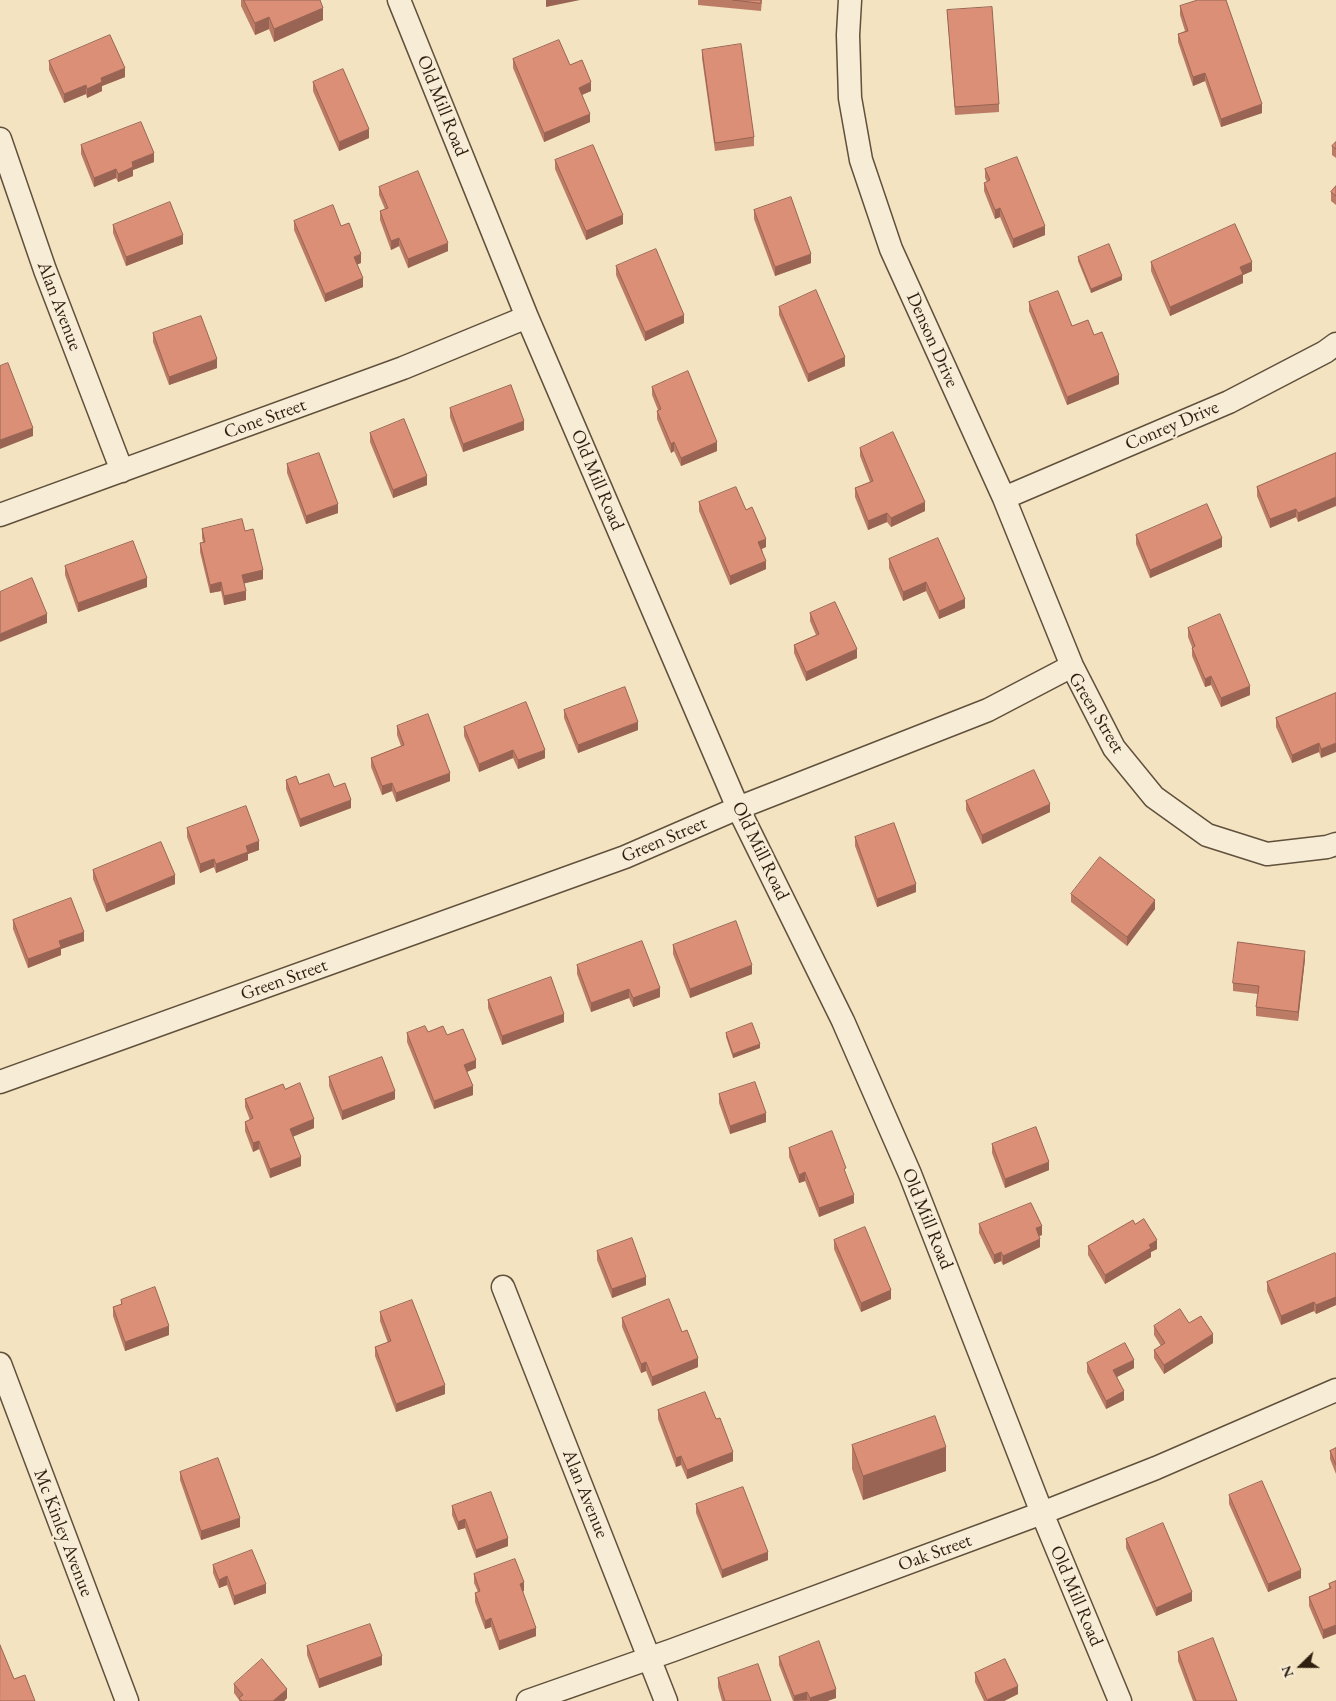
<!DOCTYPE html>
<html>
<head>
<meta charset="utf-8">
<style>
  body { margin:0 }
  #map { position:relative; width:1336px; height:1701px; overflow:hidden; background:#f3e3c0; font-family:"EB Garamond",serif }
  canvas { display:block }
  .north { position:absolute; left:1276px; top:1641px; width:50px; height:50px; -webkit-text-stroke:4px #f7edd6; paint-order:stroke; rotate:248deg; font-size:14px; font-weight:700; line-height:20px; text-align:center; color:#2f1f10 }
  .north::after { content:''; display:block; margin:auto; width:18px; height:22px; background:#2f1f10; clip-path:polygon(50% 0,100% 100%,50% 72%,0 100%) }
</style>
</head>
<body>
<div id="map">
<canvas width="1336" height="1701"></canvas>
<div class="north">N</div>
</div>
<script>
const context = document.querySelector('canvas').getContext('2d');
context.lineJoin = 'round';
function strokePath(path, color, width, dash) {
  context.strokeStyle = color;
  context.lineWidth = width;
  context.lineCap = dash ? 'butt' : 'round';
  context.setLineDash(dash || []);
  context.stroke(path);
}
function fillPath(path, color) {
  context.fillStyle = color;
  context.fill(path, 'evenodd');
}
function drawText(font, color, halo, rows, align = 'center') {
  context.font = font + ' "EB Garamond",serif';
  context.lineWidth = 4.5;
  context.setLineDash([]);
  context.textBaseline = 'middle';
  context.strokeStyle = halo;
  context.fillStyle = color;
  for (const [text, x, y, turn = 0] of rows) {
    context.save();
    context.translate(x, y);
    context.rotate((+turn || 0) * Math.PI / 180);
    context.textAlign = isNaN(turn) ? turn : align;
    if (halo) context.strokeText(text, 0, 0);
    context.fillText(text, 0, 0);
    context.restore();
  }
}
const street = new Path2D(`
  M399 0 527 317 738 808 843 1021 910 1174 1042 1513 1120 1701
  M850 0 848 35 850 98 861 160 891 249 1004 498 1072 666 1114 748 1154 797 1207 835 1267 854 1327 847 1336 844
  M0 139 45 270 122 471
  M1004 498 1229 402 1325 352 1336 344
  M0 515 403 368 527 317
  M0 1082 625 857 738 808 988 710 1072 666
  M503 1287 666 1701
  M0 1364 127 1701
  M528 1701 673 1650 1042 1513 1156 1468 1336 1390`);
const wall = new Path2D(`
  M241 0H320L323 20 274 42 269 29 255 35 241 6Z
  M698 0H762L761 11 698 5Z
  M1180 6 1262 113 1221 127 1205 81 1193 86 1178 42V34L1185 31 1180 15Z
  M947 10 999 104V112L955 115Z
  M702 50 754 137V146L715 151 702 58Z
  M513 59 570 65 591 91 582 95 590 122 544 142 513 68Z
  M49 61 125 77 102 86V91L87 98 86 94 64 103 49 70Z
  M313 82 369 138 339 151 313 91Z
  M1336 142V158L1332 155V146Z
  M81 145 154 162 133 170V176L118 182 116 178 94 187 81 154Z
  M555 160 623 224 586 240 555 169Z
  M985 169 1045 235 1013 248 1000 217 995 219 984 191V183L987 182 985 178Z
  M1336 186V205L1331 201V192Z
  M379 187 448 251 408 268 399 246 391 250 380 220V211L385 209 379 195Z
  M754 210 811 263 775 276 754 219Z
  M294 221 361 263 357 264 363 287 325 302 294 230Z
  M113 225 183 244 126 266 113 233Z
  M1078 257 1122 280 1091 293 1078 261Z
  M1151 262 1252 271 1243 275V283L1170 316 1151 271Z
  M616 266 684 323 645 341 616 275Z
  M1029 302 1072 326 1094 335 1119 384 1067 405 1029 311Z
  M779 307 845 366 808 382 779 315Z
  M153 333 217 368 169 385 153 342Z
  M652 387 717 451 681 466 674 451 671 453 657 419V411L658 410 652 395Z
  M450 408 524 430 463 452 450 417Z
  M370 433 427 485 393 498 370 442Z
  M860 448 925 511 891 527 887 522 868 530 855 497V488L870 482 860 456Z
  M1336 453 1298 522 1296 517 1270 528 1257 496V487Z
  M287 464 338 513 306 524 287 473Z
  M699 502 746 510 766 547 762 549 766 569 730 585 699 511Z
  M202 529 245 531 263 579 244 583 246 600 224 605 221 591 210 593 200 552V543L203 542 202 538Z
  M1136 535 1222 547 1150 578 1136 544Z
  M889 559 965 599V608L939 619 926 591 903 601 889 568Z
  M65 566 147 587 78 612 65 575Z
  M810 613 857 658 806 681 794 653V645L816 635 810 621Z
  M1188 628 1250 695 1221 707 1211 685 1205 687 1192 656V647L1188 637Z
  M1336 693 1321 758 1319 752 1292 763 1276 727V718Z
  M564 710 638 730 578 753 564 718Z
  M397 726 450 781 396 802 392 791 382 795 371 767V758L401 746 397 735Z
  M464 727 545 758 518 769 513 758 479 772 464 736Z
  M286 780 299 784 334 787 351 808 300 827 286 789Z
  M966 801 1050 812 982 844 966 810Z
  M187 828 259 850 248 854V860L216 873 214 867 200 873 187 837Z
  M855 837 916 892 877 907 855 846Z
  M93 870 175 884 106 912 93 879Z
  M1071 894 1155 909 1127 946 1071 902Z
  M13 920 84 941 61 949V955L28 968 13 929Z
  M673 945 752 974 690 998 673 954Z
  M1305 959 1298 1021 1256 1016V1007L1258 994 1233 991V983Z
  M577 965 660 997 633 1007 629 998 591 1012 577 974Z
  M488 1000 564 1022 502 1045 488 1008Z
  M428 1032 447 1035 476 1068 467 1072 473 1095 434 1109 407 1042V1033Z
  M726 1033 760 1048 733 1058 726 1037Z
  M329 1077 395 1099 342 1120 329 1086Z
  M285 1089 314 1128 293 1136 301 1166 270 1178 259 1149 253 1152 245 1131V1122L250 1120 245 1107V1099Z
  M719 1094 766 1122 730 1134 719 1103Z
  M992 1144 1049 1170 1005 1188 992 1153Z
  M789 1148 846 1175 854 1203 819 1217 805 1181 799 1183 789 1157Z
  M979 1224 1042 1235 1039 1236 1040 1247 1003 1265 1001 1261 994 1264 979 1233Z
  M1135 1224 1157 1249 1151 1252V1257L1105 1284 1088 1255V1246Z
  M834 1240 891 1299 861 1312 834 1249Z
  M597 1251 646 1285 612 1298 597 1260Z
  M1336 1255V1305L1316 1314 1314 1311 1281 1325 1267 1291V1282Z
  M121 1300 169 1335 125 1351 113 1316V1307L121 1305Z
  M380 1312 445 1394 396 1412 375 1356V1347L388 1343 380 1321Z
  M622 1318 682 1332 698 1367 652 1386 646 1371 641 1373 622 1327Z
  M1189 1323 1213 1343 1164 1374 1154 1358V1350L1161 1346 1154 1335V1326Z
  M1087 1363 1134 1368 1117 1377 1124 1400 1106 1409 1087 1372Z
  M658 1410 733 1461 687 1479 681 1465 676 1467 658 1419Z
  M852 1445 946 1471 863 1500 852 1469Z
  M1336 1448V1474L1330 1459V1451Z
  M180 1472 240 1527 201 1540 180 1480Z
  M1229 1495 1301 1578 1268 1592 1229 1504Z
  M696 1504 768 1560 722 1578 696 1513Z
  M452 1506 508 1546 476 1558 465 1528 458 1530 452 1515Z
  M1126 1539 1192 1601 1156 1616 1126 1548Z
  M213 1565 266 1593 234 1605 227 1585 219 1588 213 1573Z
  M474 1574 524 1591H522L536 1636 499 1650 491 1627 485 1629 475 1602V1593L478 1592 474 1583Z
  M1336 1581 1323 1639 1309 1606V1597L1329 1588V1584Z
  M307 1646 382 1665 319 1688 307 1655Z
  M1178 1652 1237 1701H1193L1178 1661Z
  M779 1657 836 1698 827 1701H793L779 1665Z
  M975 1673 1018 1694 1004 1701H984L975 1682Z
  M718 1678 771 1701H722L718 1687Z
  M234 1684 287 1698 284 1701H239V1700L234 1693Z`);
const shadedWall = new Path2D(`
  M546 0H580L546 7Z
  M323 8V20L274 42V29Z
  M269 17V29L255 35V23Z
  M125 68V77L102 86V91L87 98V89L101 78Z
  M1205 73V81L1193 86V77Z
  M591 82V91L579 96V88Z
  M86 85V94L64 103V94Z
  M1262 104V113L1221 127V119Z
  M590 114V122L544 142V133Z
  M369 129V138L339 151V142Z
  M154 153V162L133 170V176L118 182V174L132 162Z
  M116 169V178L94 187V178Z
  M1000 208V217L995 219V210Z
  M623 215V224L586 240V231Z
  M1045 226V235L1013 248V239Z
  M183 235V244L126 266V257Z
  M399 238V246L391 250V241Z
  M448 243V251L408 268V259Z
  M361 254V263L354 266V257Z
  M811 254V263L775 276V267Z
  M1252 262V271L1243 275V283L1170 316V307L1240 267Z
  M1122 276V280L1091 293V289Z
  M363 278V287L325 302V294Z
  M684 315V323L645 341V332Z
  M845 357V366L808 382V374Z
  M217 359V368L169 385V377Z
  M1119 375V384L1067 405V397Z
  M524 421V430L463 452V444Z
  M33 428V436L0 449V440Z
  M674 442V451L671 453V444Z
  M717 442V451L681 466V458Z
  M427 476V485L393 498V490Z
  M1336 497V506L1298 522V513Z
  M925 502V511L891 527V518Z
  M338 504V513L306 524V516Z
  M1296 509V517L1270 528V519Z
  M887 513V522L868 530V521Z
  M1222 538V547L1150 578V570Z
  M766 539V547L758 550V542Z
  M766 561V569L730 585V576Z
  M263 570V579L242 584V575Z
  M147 578V587L78 612V603Z
  M221 582V591L210 593V585Z
  M926 582V591L903 601V592Z
  M246 591V600L224 605V596Z
  M965 599V608L939 619V611Z
  M47 614V623L0 642V634Z
  M857 649V658L806 681V672Z
  M1211 676V685L1205 687V679Z
  M1250 686V695L1221 707V698Z
  M638 722V730L578 753V745Z
  M1319 743V752L1292 763V755Z
  M1336 743V752L1321 758V749Z
  M513 750V758L479 772V764Z
  M545 750V758L518 769V760Z
  M450 773V781L396 802V793Z
  M392 783V791L382 795V786Z
  M351 800V808L300 827V819Z
  M1050 804V812L982 844V835Z
  M259 841V850L248 854V860L216 873V864L246 846Z
  M214 859V867L200 873V864Z
  M175 875V884L106 912V904Z
  M916 884V892L877 907V899Z
  M1155 900V909L1127 946V937Z
  M84 932V941L61 949V955L28 968V959L59 941Z
  M1305 951V959L1298 1021V1012Z
  M752 965V974L690 998V989Z
  M660 988V997L633 1007V998Z
  M629 989V998L591 1012V1003Z
  M564 1014V1022L502 1045V1036Z
  M760 1044V1048L733 1058V1054Z
  M476 1060V1068L464 1073V1065Z
  M473 1086V1095L434 1109V1101Z
  M395 1091V1099L342 1120V1111Z
  M766 1113V1122L730 1134V1126Z
  M314 1119V1128L290 1138V1129Z
  M259 1141V1149L253 1152V1143Z
  M301 1157V1166L270 1178V1169Z
  M1049 1162V1170L1005 1188V1179Z
  M805 1172V1181L799 1183V1175Z
  M854 1195V1203L819 1217V1208Z
  M1042 1226V1235L1036 1237V1228Z
  M1040 1239V1247L1003 1265V1256Z
  M1157 1240V1249L1151 1252V1257L1105 1284V1275L1149 1245Z
  M1001 1252V1261L994 1264V1255Z
  M646 1277V1285L612 1298V1289Z
  M891 1290V1299L861 1312V1303Z
  M1336 1297V1305L1316 1314V1305Z
  M1314 1302V1311L1281 1325V1316Z
  M169 1326V1335L125 1351V1342Z
  M1213 1334V1343L1164 1374V1365Z
  M698 1358V1367L652 1386V1377Z
  M1134 1360V1368L1113 1379V1370Z
  M646 1362V1371L641 1373V1364Z
  M445 1385V1394L396 1412V1404Z
  M1124 1391V1400L1106 1409V1401Z
  M946 1447V1471L863 1500V1476Z
  M733 1452V1461L687 1479V1470Z
  M681 1456V1465L676 1467V1458Z
  M240 1518V1527L201 1540V1531Z
  M465 1519V1528L458 1530V1522Z
  M508 1538V1546L476 1558V1550Z
  M768 1552V1560L722 1578V1570Z
  M1301 1570V1578L1268 1592V1584Z
  M227 1576V1585L219 1588V1580Z
  M524 1582V1591L520 1592V1584Z
  M266 1584V1593L234 1605V1596Z
  M1192 1592V1601L1156 1616V1608Z
  M491 1618V1627L485 1629V1621Z
  M1336 1625V1634L1323 1639V1630Z
  M536 1628V1636L499 1650V1641Z
  M382 1656V1665L319 1688V1679Z
  M1018 1686V1694L1004 1701H987V1700Z
  M287 1689V1698L284 1701H273Z
  M836 1689V1698L827 1701H810V1698Z
  M807 1692V1700L794 1701V1696Z`);
const building = new Path2D(`
  M244 0H320L323 8 274 29 269 17 255 23Z
  M733 0H761V3Z
  M1198 0H1226L1262 104 1221 119 1205 73 1193 77 1178 34 1188 31 1180 6Z
  M992 7 999 104 955 107 947 10Z
  M110 35 125 68 101 78 102 82 87 89 86 85 64 94 49 61Z
  M559 40 570 65 582 60 591 82 579 88 590 114 544 133 513 59Z
  M741 44 754 137 715 143 702 50Z
  M343 69 369 129 339 142 313 82Z
  M141 122 154 153 132 162 133 167 118 174 116 169 94 178 81 145Z
  M1336 142V149L1332 146Z
  M593 145 623 215 586 231 555 160Z
  M1017 157 1045 226 1013 239 1000 208 995 210 984 183 990 180 985 169Z
  M418 171 448 243 408 259 399 238 391 241 380 211 388 208 379 187Z
  M1336 186V196L1331 192Z
  M791 197 811 254 775 267 754 210Z
  M170 202 183 235 126 257 113 225Z
  M333 205 341 226 349 223 361 254 354 257 363 278 325 294 294 221Z
  M1235 224 1252 262 1240 267 1243 274 1170 307 1151 262Z
  M1109 244 1122 276 1091 289 1078 257Z
  M656 249 684 315 645 332 616 266Z
  M816 290 845 357 808 374 779 307Z
  M1058 291 1072 326 1088 320 1094 335 1102 332 1119 375 1067 397 1029 302Z
  M201 316 217 359 169 377 153 333Z
  M8 363 33 428 0 440V366Z
  M688 371 717 442 681 458 674 442 671 444 657 411 661 409 652 387Z
  M511 385 524 421 463 444 450 408Z
  M404 419 427 476 393 490 370 433Z
  M893 432 925 502 891 518 887 513 868 521 855 488 873 481 860 448Z
  M319 453 338 504 306 516 287 464Z
  M1336 453V497L1298 513 1296 509 1270 519 1257 487Z
  M736 487 746 510 752 507 766 539 758 542 766 561 730 576 699 502Z
  M1207 504 1222 538 1150 570 1136 535Z
  M242 519 245 531 253 529 263 570 242 575 246 591 224 596 221 582 210 585 200 543 205 542 202 529Z
  M938 538 965 599 939 611 926 582 903 592 889 559Z
  M133 541 147 578 78 603 65 566Z
  M32 578 47 614 0 634V592Z
  M835 602 857 649 806 672 794 645 819 634 810 613Z
  M1220 614 1250 686 1221 698 1211 676 1205 679 1192 648 1195 646 1188 628Z
  M625 687 638 722 578 745 564 710Z
  M1336 693V743L1321 749 1319 743 1292 755 1276 718Z
  M526 702 545 750 518 760 513 750 479 764 464 727Z
  M428 714 450 773 396 793 392 783 382 786 371 758 404 745 397 726Z
  M1034 770 1050 804 982 835 966 801Z
  M329 774 334 787 345 783 351 800 300 819 286 780 296 776 299 784Z
  M246 806 259 841 246 846 248 852 216 864 214 859 200 864 187 828Z
  M894 823 916 884 877 899 855 837Z
  M161 842 175 875 106 904 93 870Z
  M1100 857 1155 900 1127 937 1071 894Z
  M71 898 84 932 59 941 61 947 28 959 13 920Z
  M736 921 752 965 690 989 673 945Z
  M642 941 660 988 633 998 629 989 591 1003 577 965Z
  M1238 942 1305 951 1298 1012 1256 1007 1259 986 1233 983Z
  M551 977 564 1014 502 1036 488 1000Z
  M752 1023 760 1044 733 1054 726 1033Z
  M425 1026 428 1032 443 1026 447 1035 463 1029 476 1060 464 1065 473 1086 434 1101 407 1033Z
  M382 1057 395 1091 342 1111 329 1077Z
  M755 1082 766 1113 730 1126 719 1094Z
  M300 1083 314 1119 290 1129 301 1157 270 1169 259 1141 253 1143 245 1122 253 1118 245 1099 283 1084 285 1089Z
  M1036 1127 1049 1162 1005 1179 992 1144Z
  M832 1131 846 1168 844 1169 854 1195 819 1208 805 1172 799 1175 789 1148Z
  M1031 1203 1042 1226 1036 1228 1040 1239 1003 1256 1001 1252 994 1255 979 1224Z
  M1144 1219 1157 1240 1149 1245 1151 1248 1105 1275 1088 1246 1133 1220 1135 1224Z
  M865 1227 891 1290 861 1303 834 1240Z
  M632 1238 646 1277 612 1289 597 1251Z
  M1335 1253 1336 1255V1297L1316 1305 1314 1302 1281 1316 1267 1282Z
  M155 1287 169 1326 125 1342 113 1307 122 1304 121 1300Z
  M669 1299 682 1332 687 1330 698 1358 652 1377 646 1362 641 1364 622 1318Z
  M412 1300 445 1385 396 1404 375 1347 391 1341 380 1312Z
  M1180 1309 1189 1323 1201 1316 1213 1334 1164 1365 1154 1350 1165 1343 1154 1326Z
  M1125 1343 1134 1360 1113 1370 1124 1391 1106 1401 1087 1363Z
  M705 1392 716 1419 720 1418 733 1452 687 1470 681 1456 676 1458 658 1410Z
  M935 1416 946 1447 863 1476 852 1445Z
  M1336 1448V1465L1330 1451Z
  M218 1458 240 1518 201 1531 180 1472Z
  M1262 1481 1301 1570 1268 1584 1229 1495Z
  M743 1487 768 1552 722 1570 696 1504Z
  M491 1492 508 1538 476 1550 465 1519 458 1522 452 1506Z
  M1163 1523 1192 1592 1156 1608 1126 1539Z
  M252 1550 266 1584 234 1596 227 1576 219 1580 213 1565Z
  M515 1559 524 1582 520 1584 536 1628 499 1641 491 1618 485 1621 475 1593 480 1591 474 1574Z
  M1336 1581V1625L1323 1630 1309 1597 1331 1588 1329 1584Z
  M370 1624 382 1656 319 1679 307 1646Z
  M1213 1638 1237 1701H1196L1178 1652Z
  M819 1641 836 1689 810 1698 807 1692 794 1696 779 1657Z
  M0 1645 14 1679 25 1675 35 1701H0Z
  M262 1659 287 1689 273 1701H242L239 1698 243 1695 234 1684Z
  M1005 1659 1018 1686 987 1700 975 1673Z
  M758 1664 771 1701H725L718 1678Z`);
const streetNames = [
  ["Old Mill Road",442,106,68],
  ["Alan Avenue",59,306,69],
  ["Denson Drive",932,340,66],
  ["Cone Street",265,419,-20],
  ["Conrey Drive",1172,426,-23],
  ["Old Mill Road",597,480,67],
  ["Green Street",1096,713,59],
  ["Green Street",664,840,-23],
  ["Old Mill Road",760,851,64],
  ["Green Street",284,980,-20],
  ["Old Mill Road",927,1219,68],
  ["Alan Avenue",585,1494,68],
  ["Mc Kinley Avenue",63,1533,69],
  ["Oak Street",935,1553,-20],
  ["Old Mill Road",1076,1596,67]
];
strokePath(street, '#60503c', 25);
strokePath(street, '#f7edd6', 22);
fillPath(wall, '#bc7b65');
fillPath(shadedWall, '#996453');
fillPath(building, '#db8f76');
strokePath(building, '#996453', 1);
drawText('19px', '#2f1f10', '#f7edd6', streetNames);
</script>
</body>
</html>
